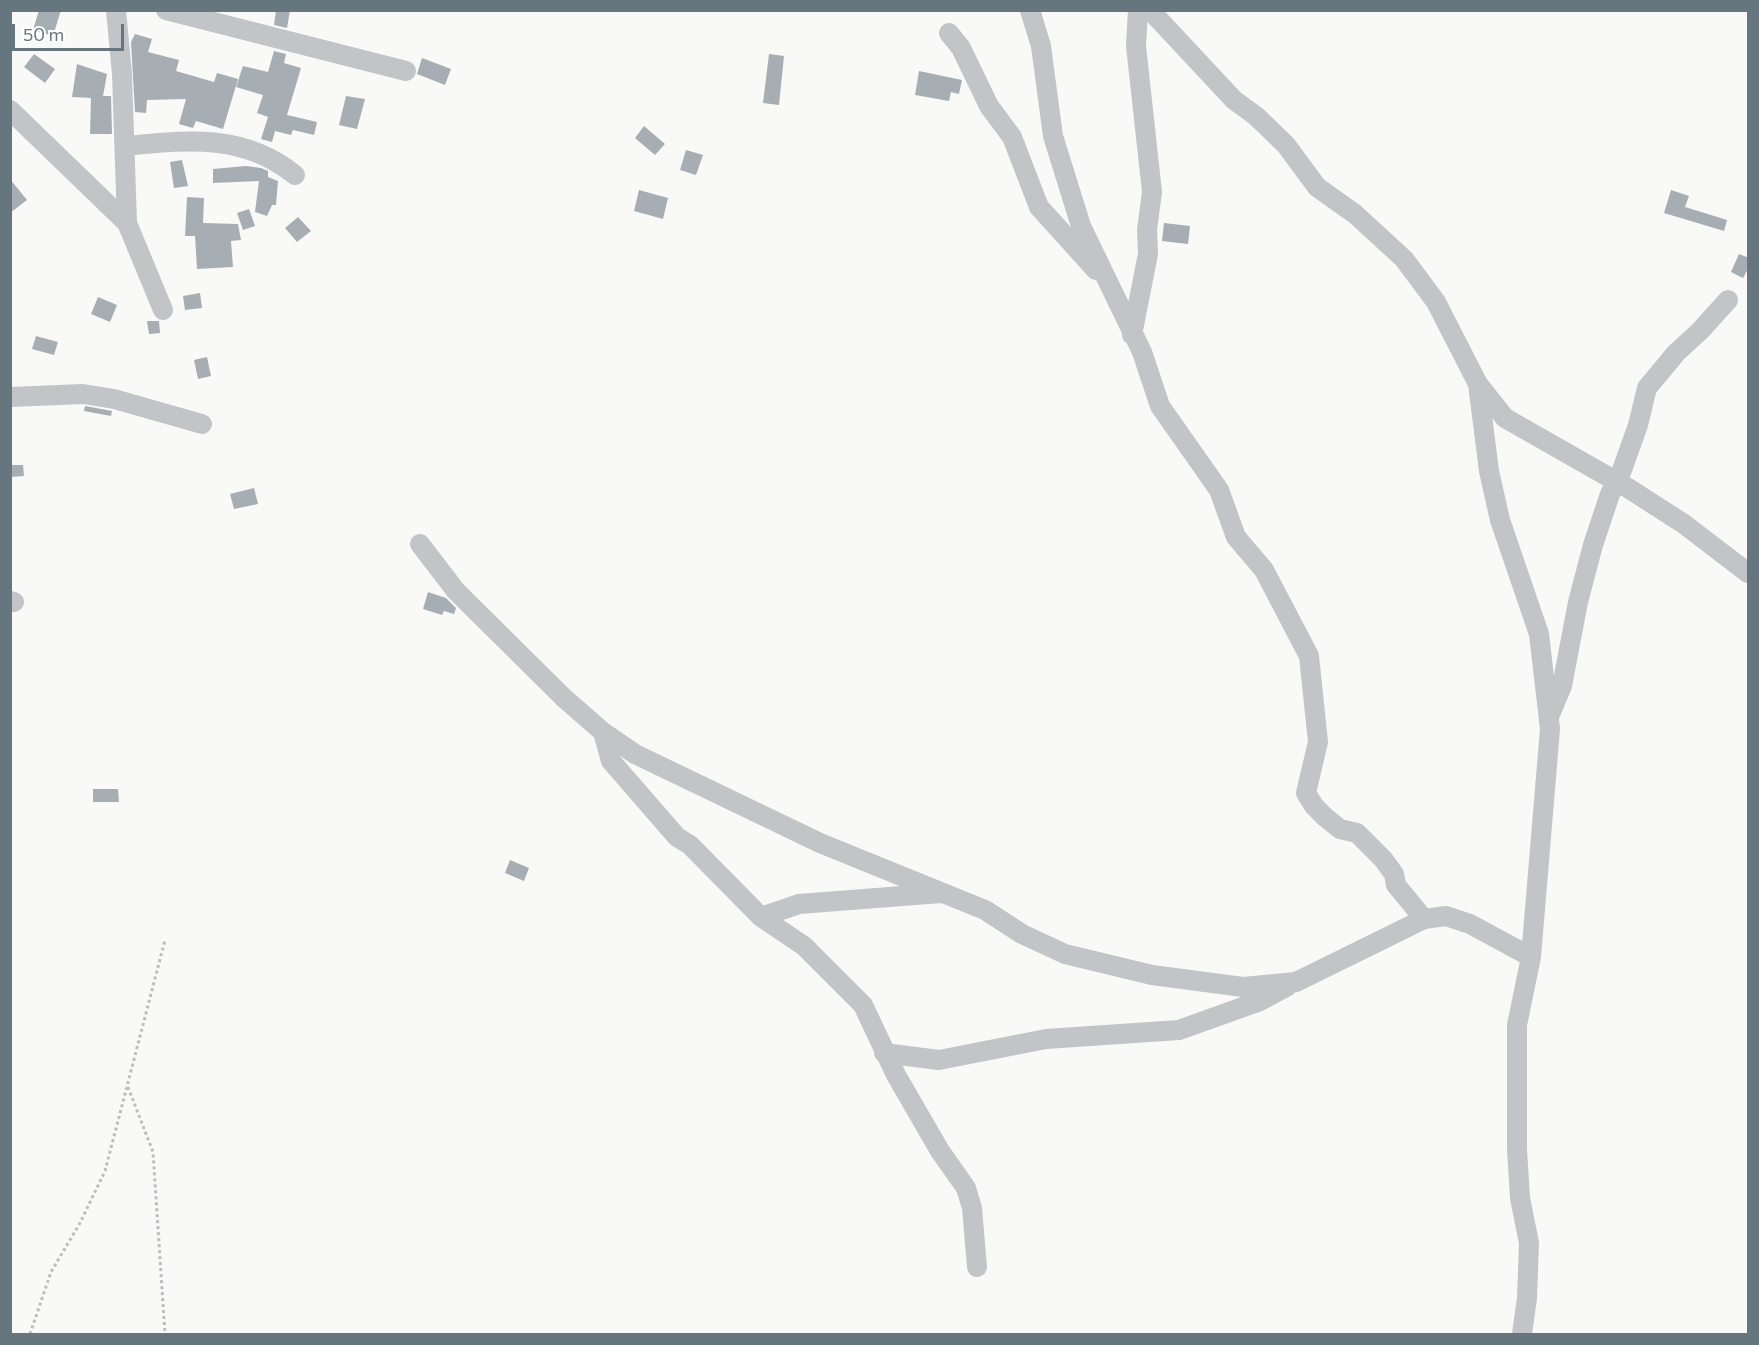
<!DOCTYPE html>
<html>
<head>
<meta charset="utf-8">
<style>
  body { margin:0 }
  #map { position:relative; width:1759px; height:1345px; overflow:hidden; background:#f9f9f7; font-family:Commissioner,sans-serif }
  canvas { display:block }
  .frame { position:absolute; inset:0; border:12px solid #66767f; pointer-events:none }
  .scale { position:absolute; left:12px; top:24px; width:112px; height:27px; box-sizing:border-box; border:3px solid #66767f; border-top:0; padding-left:8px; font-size:18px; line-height:21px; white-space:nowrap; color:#66767f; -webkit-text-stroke:4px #fff; paint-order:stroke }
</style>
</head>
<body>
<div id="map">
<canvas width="1759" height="1345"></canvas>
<div class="frame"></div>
<div class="scale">50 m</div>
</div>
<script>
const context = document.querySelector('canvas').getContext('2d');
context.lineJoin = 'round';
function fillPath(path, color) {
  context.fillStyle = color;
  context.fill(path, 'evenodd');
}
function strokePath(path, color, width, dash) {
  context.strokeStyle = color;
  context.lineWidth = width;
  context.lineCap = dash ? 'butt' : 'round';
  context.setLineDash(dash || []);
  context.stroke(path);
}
const building = new Path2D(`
  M39 10H61L53 36 33 30Z
  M276 10H290L287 28 274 25Z
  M135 34 152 39 148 52 179 60 176 71 214 82 217 73 238 79 223 129 196 121 193 128 179 124 186 99 147 100 146 113 135 112 131 42Z
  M274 51 286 54 284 63 301 68 287 115 317 122 314 135 293 130 291 135 275 131 272 142 261 139 268 117 257 113 263 95 236 87 243 66 268 72Z
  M34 54 55 69 45 83 24 67Z
  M769 54 784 56 779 105 763 103Z
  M422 58 451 69 445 85 417 74Z
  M77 64 107 74 103 96H111L112 134H90L91 98 72 97Z
  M919 71 962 80 959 94 951 92 949 101 915 95Z
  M346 96 365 99 357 129 339 125Z
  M644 126 665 144 655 155 635 138Z
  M686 150 703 155 696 175 680 170Z
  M182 160 188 186 174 188 170 162Z
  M246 166 261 168 268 171V177L278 181 276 205H272L267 216 255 212 259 181 213 183V169Z
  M10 179 27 200 10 213Z
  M639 190 668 198 663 219 634 211Z
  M1671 190 1689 196 1685 207 1727 220 1724 231 1664 213Z
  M187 197 204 198 203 223 238 224 241 240 231 241 233 267 197 269 195 236H185Z
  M249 209 255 226 243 230 237 213Z
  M298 217 311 231 297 242 285 228Z
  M1164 223 1190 226 1188 244 1162 241Z
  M1739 254 1749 258V267L1743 278 1731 272Z
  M200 293 202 308 185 310 183 296Z
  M98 297 117 305 110 322 91 314Z
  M147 321H159L160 333 149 334Z
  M36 336 58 342 54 355 32 349Z
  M207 357 211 376 198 379 194 360Z
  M85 406 112 411 111 416 84 411Z
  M10 465H23L24 476 10 477Z
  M254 488 258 504 234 509 230 494Z
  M428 592 446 598 456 608 454 614 444 611 442 615 423 609Z
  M93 789H118L119 802H93Z
  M510 860 529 868 524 881 505 873Z`);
const path = new Path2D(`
  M128 1087 153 1152 165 1334
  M30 1334 51 1272 80 1223 105 1171 165 940`);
const minor = new Path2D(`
  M116 10 122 74 127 223
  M166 10 406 71
  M1030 10 1041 46 1053 136 1081 226 1142 352 1160 406 1219 490 1236 537 1264 570 1309 656 1318 742 1306 793 1314 806 1325 817 1340 829 1357 833 1383 859 1394 874 1396 885 1424 919
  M1150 10 1234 100 1256 116 1286 145 1317 187 1355 214 1404 259 1436 302 1478 384 1505 418 1628 488 1684 524 1748 573
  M949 33 961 48 989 106 1012 137 1039 207 1096 270
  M10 110 127 223 163 310
  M125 146C187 140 243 133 295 175
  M1132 335 1148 254 1147 230 1152 192 1136 46 1138 10
  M1478 384 1489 471 1500 520 1539 634 1550 729 1531 957 1517 1025V1149L1520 1198 1529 1243 1527 1298 1522 1334
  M10 397 83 394 114 399 202 424
  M420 544 456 591 564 698 603 732 635 754 820 843 985 910 1022 934 1065 954 1152 975 1243 987 1296 982 1424 919 1446 916 1470 924 1531 957
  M10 601 14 602
  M1549 717 1562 686 1578 602 1593 545 1610 494 1622 470 1638 425 1647 388 1676 353 1700 331 1728 300
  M603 732 611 761 677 837 690 845 761 917 804 946 863 1005 896 1075 940 1151 966 1188 972 1208 977 1267
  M761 917 799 904 941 893
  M884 1053 939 1060 1046 1039 1179 1030 1260 1001 1288 986`);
fillPath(building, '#a6aeb3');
strokePath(path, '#bbbec0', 3, [3, 3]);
strokePath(minor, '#c1c5c8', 20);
</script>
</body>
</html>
